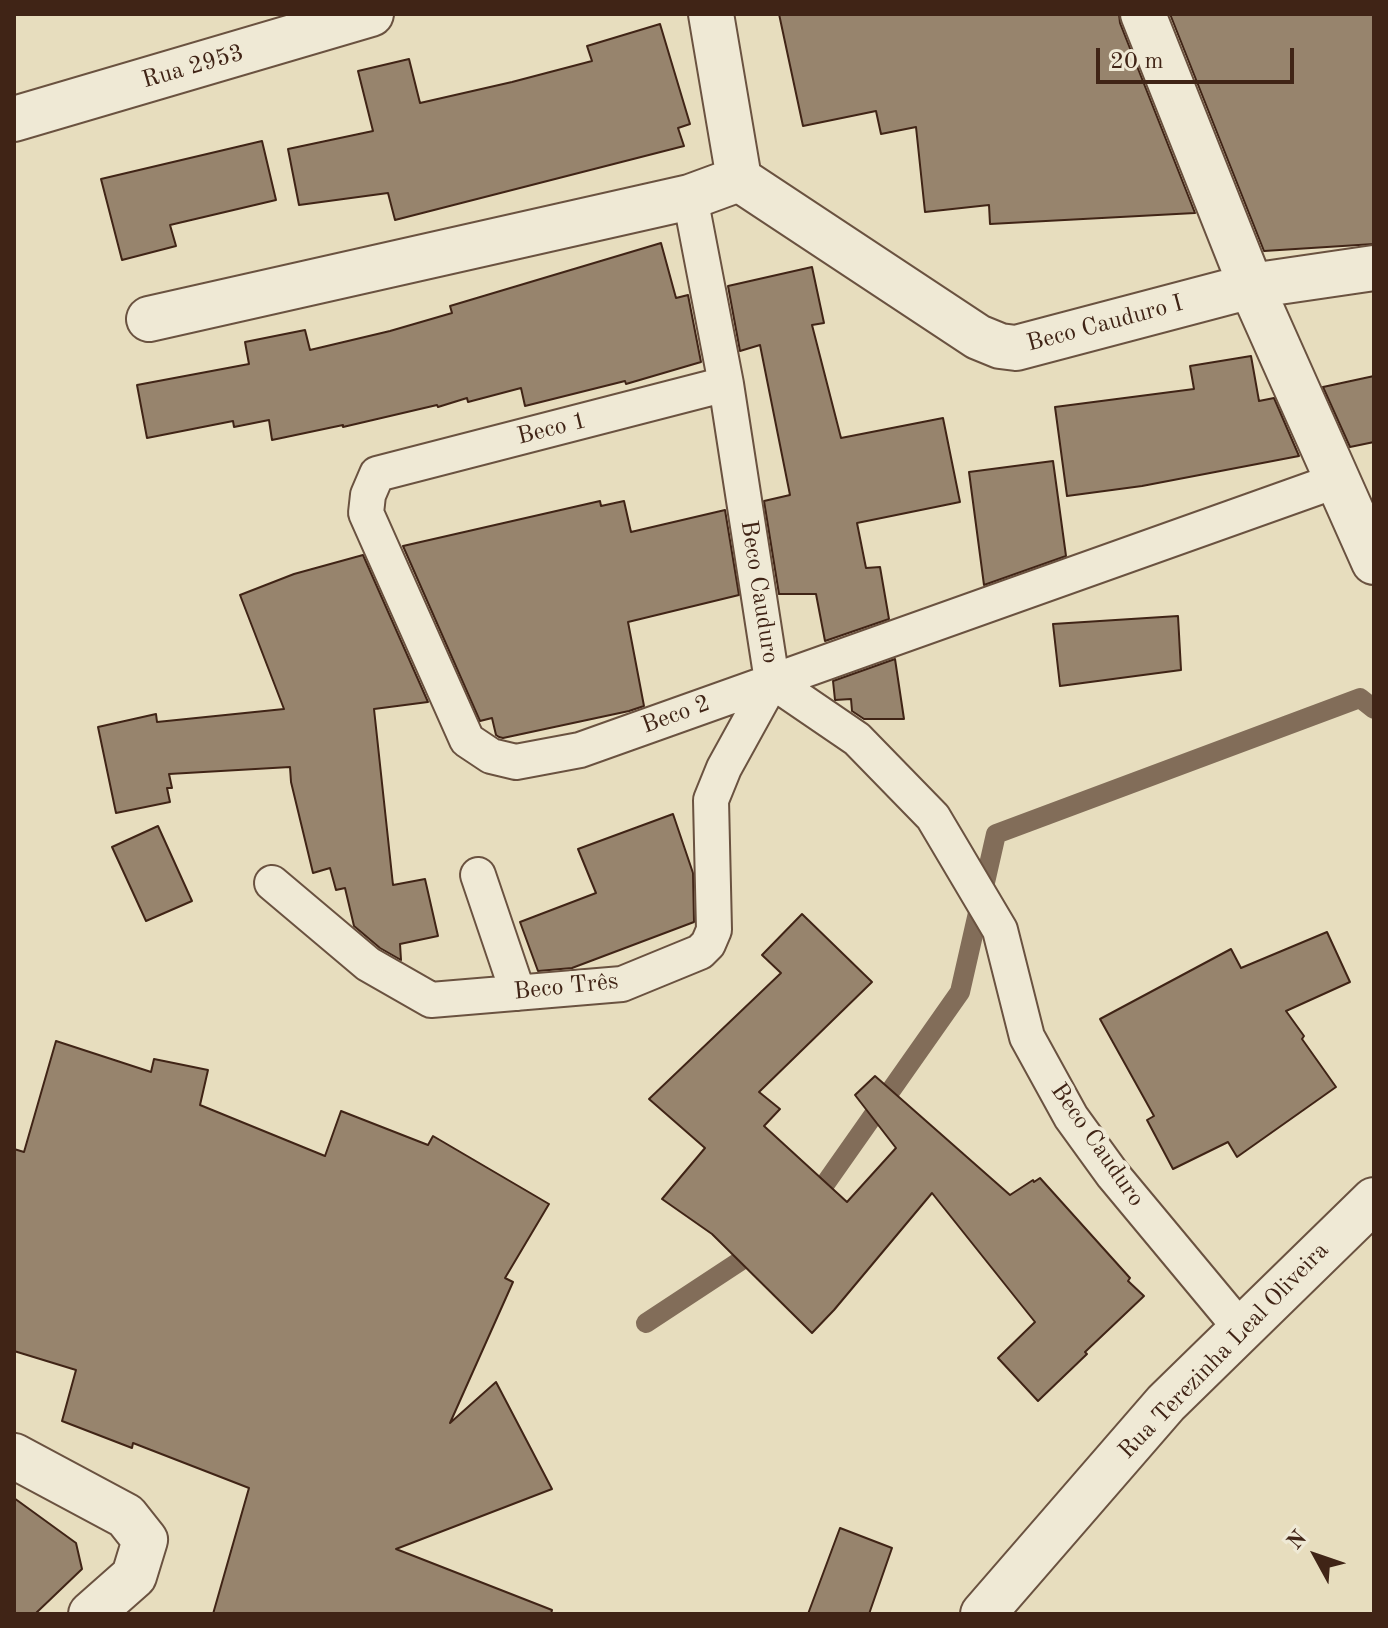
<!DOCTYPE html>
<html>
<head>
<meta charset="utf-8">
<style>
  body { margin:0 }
  #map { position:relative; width:1388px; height:1628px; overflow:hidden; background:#e7ddbe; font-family:"Old Standard TT",serif }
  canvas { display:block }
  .frame { position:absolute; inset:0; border:16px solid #402416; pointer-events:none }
  .north { position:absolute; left:1276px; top:1516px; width:80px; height:80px; -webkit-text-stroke:6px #efe9d5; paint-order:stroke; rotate:310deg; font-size:22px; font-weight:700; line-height:32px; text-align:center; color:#402416 }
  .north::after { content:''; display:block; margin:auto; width:28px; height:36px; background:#402416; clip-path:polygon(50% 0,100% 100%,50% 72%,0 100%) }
  .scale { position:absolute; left:1096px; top:48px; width:198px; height:36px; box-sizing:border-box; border:4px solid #402416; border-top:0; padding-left:10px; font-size:24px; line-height:28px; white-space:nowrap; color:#402416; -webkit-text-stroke:6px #efe9d5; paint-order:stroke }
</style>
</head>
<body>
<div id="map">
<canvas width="1388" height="1628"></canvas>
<div class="frame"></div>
<div class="north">N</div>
<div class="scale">20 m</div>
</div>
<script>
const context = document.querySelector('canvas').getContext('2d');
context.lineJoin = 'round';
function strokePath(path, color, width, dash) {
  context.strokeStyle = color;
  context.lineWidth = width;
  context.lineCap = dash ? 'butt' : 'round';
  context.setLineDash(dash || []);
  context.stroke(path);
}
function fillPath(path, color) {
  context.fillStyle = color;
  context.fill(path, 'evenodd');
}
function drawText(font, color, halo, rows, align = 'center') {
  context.font = font + ' "Old Standard TT",serif';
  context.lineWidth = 8;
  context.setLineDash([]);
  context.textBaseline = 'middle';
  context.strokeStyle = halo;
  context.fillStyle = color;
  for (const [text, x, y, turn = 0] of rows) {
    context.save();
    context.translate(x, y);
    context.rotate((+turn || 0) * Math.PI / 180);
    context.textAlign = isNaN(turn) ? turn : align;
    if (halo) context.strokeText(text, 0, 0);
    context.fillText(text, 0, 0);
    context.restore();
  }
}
const stream = new Path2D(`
  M811 1204 960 992 996 834 1360 698 1374 709
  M646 1323 760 1248`);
const building = new Path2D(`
  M779 14H1119L1120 23 1195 213 990 224 989 205 925 212 916 127 881 134 876 111 803 126Z
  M1170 14H1374V244L1264 251Z
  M660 24 690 124 678 128 684 146 395 220 388 193 299 205 288 149 373 131 358 71 409 59 420 103 512 82 592 61 587 46Z
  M262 141 276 200 170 225 176 246 122 260 101 179Z
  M661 243 676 298 688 295 701 362 626 384 625 381 525 406 521 388 468 402 467 398 438 407 437 405 343 427V425L272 440 269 420 234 427 233 421 147 438 137 385 249 364 245 342 305 330 310 350 390 331 452 313 450 306Z
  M812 267 824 323 812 325 841 438 943 418 960 502 857 523 866 568 880 567 889 619 825 641 816 594H779L764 501 790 495 760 345 740 351 728 286Z
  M1251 356 1259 401 1274 398 1299 456 1142 486 1067 496 1055 407 1194 389 1190 366Z
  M1374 376V442L1350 447 1323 387Z
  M1053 461 1066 556 984 585 969 472Z
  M600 501 601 506 624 501 631 532 725 510 739 595 628 622 644 706 629 711 503 738 499 737 496 735 492 718 480 721 403 546Z
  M363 555 428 702 374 709 393 885 425 879 438 936 400 944 401 960 380 948 354 926 345 888 336 890 330 868 313 873 291 782 290 767 169 774 172 788H167L170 802 116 813 98 727 156 714 157 722 284 709 240 595 294 574Z
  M1178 616 1181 670 1060 686 1053 624Z
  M895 659 904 719H864L852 711 851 699 835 700 833 681Z
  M673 814 693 873 694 922 572 968 538 971 520 922 596 893 578 849Z
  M158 826 192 901 146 921 112 847Z
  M802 914 872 982 759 1092 780 1109 764 1126 847 1202 896 1148 855 1095 875 1076 1010 1195 1033 1180 1034 1182 1040 1178 1130 1278 1128 1281 1144 1296 1085 1352 1087 1354 1038 1401 998 1358 1035 1322 932 1193 834 1310 812 1333 712 1234 662 1199 705 1148 649 1099 781 973 762 955Z
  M1327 932 1350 982 1286 1011 1304 1036 1302 1039 1336 1087 1237 1157 1228 1142 1173 1169 1147 1120 1154 1116 1100 1019 1231 949 1241 968Z
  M56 1041 151 1072 154 1059 208 1070 200 1105 325 1156 341 1111 428 1145 433 1136 549 1204 505 1278 513 1282 450 1423 496 1382 552 1489 396 1549 552 1610 551 1614H213L249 1488 133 1443 132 1448 62 1421 76 1370 14 1351V1149L24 1152Z
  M14 1498 76 1543 82 1569 35 1614H14Z
  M840 1528 892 1548 869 1614H808Z`);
const service = new Path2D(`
  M690 197 726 384 772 681 857 739 933 817 1000 930 1027 1037 1071 1117 1113 1175 1242 1330
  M726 384 377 474 368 495 366 513 467 740 491 756 516 762 580 750 1338 480
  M478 875 518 993
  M272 883 368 964 431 1000 622 984 700 952 708 944 714 930 711 800 724 768 772 681`);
const minor = new Path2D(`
  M711 14 739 179
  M1143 14 1251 286 1374 562
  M14 119 371 14
  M739 179 978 337 1000 346 1016 348 1251 286 1374 268
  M149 319 690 197 739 179
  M14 1456 126 1516 145 1540 134 1576 91 1614
  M983 1614 1166 1403 1374 1200`);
const streetNames = [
  ["Rua 2953",193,67,-16],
  ["Beco Cauduro I",1105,324,-15],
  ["Beco 1",552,429,-14],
  ["Beco Cauduro",759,592,81],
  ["Beco 2",676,715,-20],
  ["Beco Três",566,987,-6],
  ["Beco Cauduro",1097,1145,55],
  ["Rua Terezinha Leal Oliveira",1224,1351,-46]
];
strokePath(stream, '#826d59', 20);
fillPath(building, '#97846d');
strokePath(building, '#402416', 2);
strokePath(service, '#6a5240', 38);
strokePath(minor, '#6a5240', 48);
strokePath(service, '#efe9d5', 34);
strokePath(minor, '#efe9d5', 44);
drawText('24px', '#402416', '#efe9d5', streetNames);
</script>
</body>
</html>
